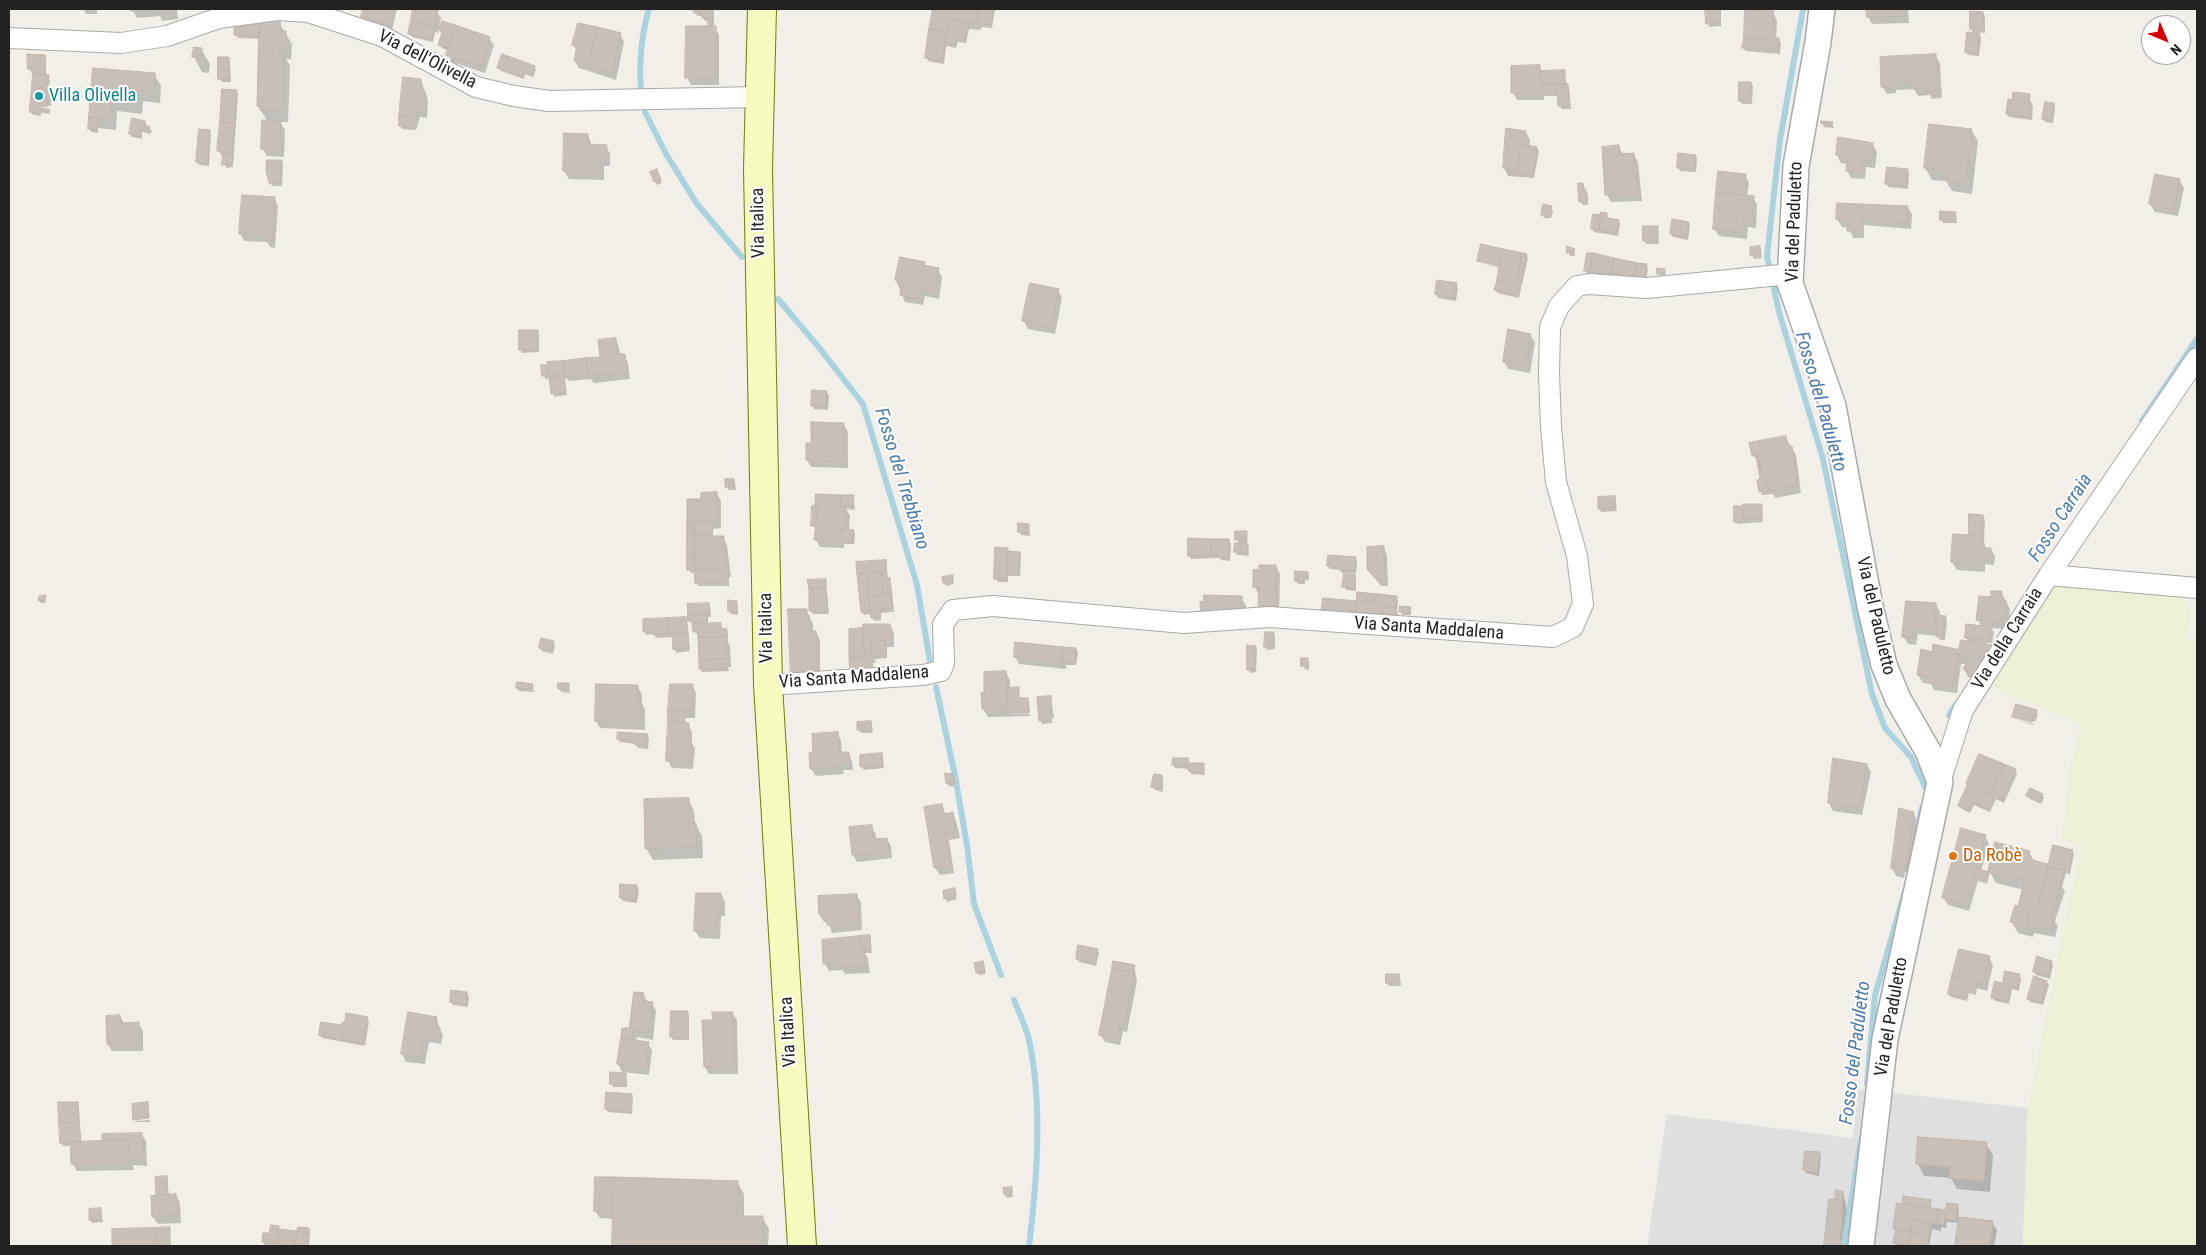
<!DOCTYPE html>
<html>
<head>
<meta charset="utf-8">
<style>
  body { margin:0 }
  #map { position:relative; width:2206px; height:1255px; overflow:hidden; background:#f2efe9; font-family:"Roboto Condensed",sans-serif }
  canvas { display:block }
  .frame { position:absolute; inset:0; border:10px solid #222; pointer-events:none }
  .north { position:absolute; left:2141px; top:15px; width:50px; height:50px; box-sizing:border-box; background:#fff; border:1px solid #a7a7a7; border-radius:50%; rotate:135deg; font-size:14px; font-weight:700; line-height:20px; text-align:center; color:#222 }
  .north::after { content:''; display:block; margin:auto; width:18px; height:22px; background:#d40000; clip-path:polygon(50% 0,100% 100%,50% 72%,0 100%) }
</style>
</head>
<body>
<div id="map">
<canvas width="2206" height="1255"></canvas>
<div class="frame"></div>
<div class="north">N</div>
</div>
<script>
const context = document.querySelector('canvas').getContext('2d');
context.lineJoin = 'round';
function fillPath(path, color) {
  context.fillStyle = color;
  context.fill(path, 'evenodd');
}
function strokePath(path, color, width, dash) {
  context.strokeStyle = color;
  context.lineWidth = width;
  context.lineCap = dash ? 'butt' : 'round';
  context.setLineDash(dash || []);
  context.stroke(path);
}
function drawText(font, color, halo, rows, align = 'center') {
  context.font = font + ' "Roboto Condensed",sans-serif';
  context.lineWidth = 4;
  context.setLineDash([]);
  context.textBaseline = 'middle';
  context.strokeStyle = halo;
  context.fillStyle = color;
  for (const [text, x, y, turn = 0] of rows) {
    context.save();
    context.translate(x, y);
    context.rotate((+turn || 0) * Math.PI / 180);
    context.textAlign = isNaN(turn) ? turn : align;
    if (halo) context.strokeText(text, 0, 0);
    context.fillText(text, 0, 0);
    context.restore();
  }
}
const residential = new Path2D(`
  M1858 1089 2028 1108 2023 1246H1647L1667 1114 1853 1138Z`);
const farmland = new Path2D(`
  M2052 584 2177 594 2191 611 2188 638 2197 639V1246H2023L2028 1108 2067 910 2082 845 2062 839 2069 771 2081 725 1992 686Z`);
const shadow = new Path2D(`
  M83 9H97V14H86Z
  M132 9H177L178 19 162 21 160 16 137 18Z
  M364 9H397L392 30 366 24 362 17Z
  M414 9H439L438 13 441 18 438 33 435 32 433 42 412 37 410 34Z
  M695 9H714V27L719 35V85H691L687 77 710 27 709 21H705L703 16H697Z
  M934 9H995L992 28 981 27V30L969 29 966 43 958 42 956 48 946 46 944 64 928 61 927 58Z
  M1707 9H1721V26L1709 27Z
  M1867 9H1908L1909 23 1872 24 1868 17Z
  M1773 13 1777 20 1776 40H1779L1781 43 1780 54 1745 51 1744 48Z
  M1971 13H1983L1985 16V33L1978 32 1981 38 1979 56 1968 55 1966 52 1974 34 1971 29Z
  M443 22 489 38 494 45 485 73 452 62 448 55 449 51 442 48 440 45 443 35 440 29Z
  M279 23 292 44 291 59H286L290 66 288 122H280L285 130 284 157 267 156 262 148 268 122 258 106 260 39 238 38 236 35Z
  M620 34 624 42 616 80 579 68 575 61 577 51 573 45Z
  M201 49 210 64 209 73 202 72 194 57Z
  M44 56 46 59V76L50 80 48 91 51 96V106L39 105V107L50 109V114L41 113V116L33 115 31 112 34 72H31L29 69Z
  M1935 56 1940 63 1942 98 1932 99 1930 95 1918 96 1914 89 1896 90V93L1887 94 1882 86Z
  M228 58 230 62 231 82H222L220 78Z
  M534 67 536 70 533 77 525 74 524 79 501 71 499 68Z
  M1540 67 1543 73 1565 72 1566 85 1569 88 1571 109H1561L1559 96H1544V100H1517L1513 93Z
  M94 70 154 74 161 86 160 103 143 101 142 114 117 111 116 130 98 128V133L91 132 89 129Z
  M421 80 428 100 427 118 420 117 416 130 402 129 400 125Z
  M1751 83 1753 87 1752 104H1742L1740 101Z
  M236 91 238 94 233 167 226 168 224 155H221L219 151Z
  M2029 95 2031 104 2033 107 2032 120 2009 117 2007 114 2013 101Z
  M2054 104 2055 108 2053 123 2045 122 2043 118Z
  M144 122 152 131 150 134 142 132V139L132 137 130 134Z
  M1822 123H1832L1834 128 1824 127Z
  M1971 130 1978 141 1972 194 1952 191 1946 181 1932 180 1925 168Z
  M209 131 211 134 209 166 199 165 197 162Z
  M1526 132 1530 140 1529 147 1537 148 1539 151 1534 178 1508 176 1504 168Z
  M588 135 592 146H606L610 154V166H604V180L569 179 564 171Z
  M1839 138 1872 144 1877 152 1875 168 1866 167 1865 179 1851 178 1847 170 1848 164 1841 163 1837 155Z
  M1619 147 1623 154 1634 155 1638 162 1642 201 1611 202 1607 195Z
  M1695 156 1697 159 1696 172 1680 171 1678 168Z
  M281 162 283 165 282 186H272L270 182Z
  M1907 170 1909 174 1908 189 1888 187 1887 184Z
  M1719 172 1745 175 1749 183 1747 197H1753L1757 205 1756 228 1748 227 1747 239 1719 236 1714 229Z
  M651 173 659 174 662 183 657 185Z
  M2179 180 2184 188 2178 216 2155 212 2150 204Z
  M1583 184 1588 195V205H1583L1581 202Z
  M274 198 278 206 275 248 270 247 267 242 244 241 240 233Z
  M1551 207 1553 211 1551 218H1544L1542 214Z
  M1907 207 1912 214 1911 229 1864 225V238H1853L1849 228 1842 227 1837 219Z
  M1606 214 1608 219 1618 221 1620 224 1618 236 1594 232 1592 229 1602 217Z
  M1956 214 1957 223H1943L1941 219Z
  M1689 223 1690 226 1688 240 1673 237 1671 234Z
  M1657 227 1659 244H1646L1645 241Z
  M1482 245 1526 255 1528 258 1519 298 1497 293 1496 290 1500 268 1480 263 1505 268 1506 266 1479 260V262V261ZM1502 280 1522 285 1521 287 1502 283Z
  M1568 247 1574 250 1575 256H1570Z
  M1759 247 1762 258 1754 259 1752 255Z
  M924 263 926 267 938 270 942 277 939 299 925 296 923 305 905 302 896 280Z
  M1646 265 1648 269 1646 283 1588 274 1586 271Z
  M1664 270 1666 277H1660L1658 274Z
  M1438 282 1456 285 1458 288 1456 301 1438 298 1436 294Z
  M1058 290 1062 298 1055 334 1028 329 1024 321Z
  M537 332 539 335V352L522 353 520 349Z
  M1530 335 1535 342 1530 373 1508 369 1504 361Z
  M615 339 619 347 620 355H624L628 363 630 379 594 383 591 379 569 381 566 377H563L567 395 554 397 550 378 545 379 542 366 602 358Z
  M813 392 827 393 829 396 828 410 814 409 812 406Z
  M843 424 848 432V468L811 467 807 460 812 444Z
  M1785 437 1796 455 1801 493 1775 498 1773 494 1762 495 1758 481 1764 480 1759 457 1755 458 1754 456Z
  M734 480 736 490H728L727 487Z
  M717 494 721 501V528L713 529V537H723L727 545 731 577H729V586H698L696 573H691L689 570 688 522 702 501Z
  M853 496 855 510 846 509 850 515 849 531H853L855 534 854 544H844V548L820 547 816 540 817 529 812 525Z
  M1614 497 1617 511 1601 512 1600 509Z
  M1761 505 1763 522 1737 524 1735 507Z
  M1983 516 1985 520 1984 541 1986 549H1991L1995 556 1994 565 1985 564V572L1957 570 1952 562 1971 536 1970 535Z
  M1028 525 1030 536 1021 535 1019 532Z
  M1246 532 1249 556 1237 555 1236 552 1239 545 1237 540Z
  M1229 541 1231 544 1230 561 1221 560 1220 558 1191 559 1189 556Z
  M1383 547 1387 555 1388 586H1381L1368 569Z
  M1008 549 1010 553H1019L1021 556 1020 576H1008V582H998L996 579Z
  M1355 558 1357 562 1356 573H1342L1340 570 1330 569 1328 566Z
  M885 561 888 579 891 582 894 612 881 613V620L874 621 871 614 864 615 862 612Z
  M1276 566 1280 574 1279 613H1263L1259 606V596L1255 587Z
  M1308 574 1309 580H1305V584H1298L1296 581Z
  M952 576 954 584 946 586 944 582Z
  M1354 576 1356 579V591L1346 590 1344 586Z
  M825 580 829 614H813L811 611Z
  M2001 592 2010 609 2009 624H2005L2004 629 1991 628 1994 632 1992 643H1985L1978 681 1968 677 1964 669 1968 664H1961L1957 693 1934 690 1931 684 1923 683 1918 675 1922 651 1933 654 1961 652 1969 642 1966 638 1982 627 1978 620 1993 598Z
  M45 596 46 603H41L39 600Z
  M1396 597 1398 601 1397 612 1400 617 1399 630 1358 602Z
  M1241 598 1246 605V623H1206Z
  M737 602 738 615 731 614 729 611Z
  M709 604 711 617H708V625L720 624 722 630H726L728 633V642L730 646 731 667H728L729 671 702 672 700 668 699 635H697L693 624 689 621Z
  M1936 604 1940 612V617L1945 618 1947 621 1945 640H1940L1938 636 1918 634 1916 645 1908 644 1903 636Z
  M1411 608V615H1402L1401 612Z
  M806 610 813 624V632H816L820 640V678L815 680Z
  M685 618 690 651 676 653 673 637 656 638 654 634 646 635 644 631Z
  M890 625 894 633V647H887V658L875 659 876 663 871 662 853 678Z
  M1274 634 1275 637V649L1267 650 1265 646Z
  M553 642 555 646 553 654 542 651 540 648Z
  M1255 647 1257 650 1256 672 1250 673 1248 669Z
  M1076 649 1078 652 1076 665H1066V669L1019 664 1015 657Z
  M1307 659 1309 663V670L1305 669 1303 666Z
  M1006 672 1010 680V689H1018L1020 700H1028L1029 703 1030 712H1010V714H1030V716L988 717 983 709V694Z
  M559 684 568 685 570 693 561 692Z
  M533 685 534 692 519 691 517 688Z
  M692 685 696 693 695 718H685L686 724H688L692 732V744L695 748 693 769 672 768 668 761 670 710Z
  M637 686 642 694V704L645 709V730L600 728 596 721Z
  M1051 697 1054 718H1052V723L1042 724 1040 720Z
  M2017 706 2036 711 2038 715 2035 722 2014 716V718V717Z
  M2015 719 2034 724 2033 725Z
  M871 722 873 733H861L859 729Z
  M837 733 841 740 842 754 848 753 852 761 853 770H843L844 774 816 776 811 769 814 753Z
  M647 735 649 739 648 749 638 748 636 744 620 742 619 739Z
  M882 754 884 768 864 770 862 767Z
  M1188 759 1190 764 1203 765 1205 775 1191 774 1190 769 1175 768 1173 765Z
  M1867 765 1871 772 1862 815 1833 811 1829 803Z
  M2015 770 2017 774 2004 803 1996 799 1990 812 1974 805 1970 813 1962 809 1960 806Z
  M953 775 955 778 956 787 949 786 947 783Z
  M1162 776 1163 779V792L1155 790 1153 787Z
  M2028 795H2042L2044 798 2041 804 2030 799Z
  M688 799 694 811 695 824 702 836 703 858 653 860 646 848Z
  M942 806 946 815 952 814 956 821 960 838 949 840 954 873 940 875 935 868Z
  M1913 813 1917 820 1910 873 1905 872 1904 878 1896 876 1892 868Z
  M871 826 876 834V840L887 839 891 846 892 858 857 862 853 855Z
  M1985 836 1989 844 1981 871 1989 873 1996 844 2029 853 2035 862 2047 866 2049 868 2072 851 2074 854 2070 874 2066 873 2062 887 2065 891 2055 921 2058 926 2055 937 2034 933 2033 937 2018 933 2012 922 2019 907 2024 890 1996 883 1990 872 1987 884 1978 881 1969 911 1948 905 1944 898Z
  M637 886 639 890 637 903 623 901 621 898Z
  M954 890 957 899 947 902 944 892Z
  M721 894 725 902V916H721L720 939 700 938 695 931Z
  M856 895 861 902 862 930 832 933 828 922H824L820 915Z
  M869 936 872 953H865L868 959 870 973 845 974 842 970 829 971 825 964Z
  M1097 950 1099 953 1096 966 1079 962 1077 959Z
  M1989 957 1993 965 1987 991 1977 988 1976 995 1969 993 1967 1001 1951 997 1949 994Z
  M2051 962 2053 965 2050 979 2036 975 2034 972Z
  M983 963 986 974 979 975 977 972Z
  M1134 966 1137 981 1127 1032 1123 1031 1120 1045 1105 1042 1100 1034Z
  M2006 973 2019 975 2021 979 2019 991 2012 989 2009 1004 1995 1001 1993 998 2004 984Z
  M1399 975 1401 986H1389L1387 982Z
  M2047 982 2049 985 2043 1005 2030 1002 2028 999Z
  M467 993 469 997 468 1007 453 1005 451 1002Z
  M643 994 648 1003H652L656 1011 653 1040 637 1037 636 1042 648 1043 652 1051 649 1075 622 1072 618 1064Z
  M687 1012 689 1016V1040H673L671 1036Z
  M732 1013 737 1020 738 1074H709L705 1067 715 1021Z
  M120 1016 124 1024 138 1023 143 1031V1051H112L108 1044Z
  M367 1018 369 1022 365 1046 322 1038 320 1035 342 1026 343 1023Z
  M436 1018 443 1036 441 1044 429 1042 425 1064 406 1062 402 1054Z
  M626 1074 627 1087H613L611 1083Z
  M631 1095 633 1099 632 1114 608 1112 606 1109Z
  M59 1103H77L79 1106 81 1143 103 1142 141 1134 146 1141 147 1166 133 1165 134 1170 77 1171 72 1163 71 1146H63L61 1143Z
  M150 1120V1122H136L135 1121Z
  M1986 1144 1993 1155 1990 1192 1957 1189 1951 1178 1924 1176 1918 1164Z
  M1819 1153 1821 1157 1819 1176 1806 1173 1804 1170Z
  M166 1177 169 1196 176 1195 180 1203 181 1223 158 1224 153 1217 157 1196 156 1178Z
  M597 1178 737 1182 744 1194V1217H762L769 1229 768 1246H613L614 1219 600 1218 595 1211Z
  M1011 1189 1013 1197 1007 1198 1005 1194Z
  M1843 1192 1847 1209 1844 1246H1825L1830 1200 1837 1201Z
  M1930 1202 1931 1209 1947 1212 1957 1205 1959 1209 1958 1218 1992 1222 1997 1230 1994 1246H1956L1960 1223 1947 1222 1946 1228 1941 1227V1231L1932 1229 1929 1246H1896L1895 1243 1896 1232 1894 1229 1904 1205Z
  M101 1210 103 1222 92 1223 90 1220Z
  M278 1227 280 1230 298 1232 309 1229 310 1232 309 1246 265 1245 263 1242Z
  M169 1228 171 1246H157L155 1241V1246H114L113 1230Z`);
const stream = new Path2D(`
  M1803 9 1780 140 1767 256 1779 312 1823 459 1872 694 1885 728 1911 757 1925 787
  M641 90C639 62 641 36 649 9
  M645 112 666 154 697 204 742 257
  M778 299 817 345 863 404 917 585 931 667
  M2142 421 2197 339
  M936 687 955 776 967 845 974 904 1001 975
  M1949 715 1957 703
  M1919 820 1922 808
  M1014 1000C1019 1013 1026 1026 1029 1040 1043 1105 1037 1180 1029 1246
  M1867 1084 1875 995 1905 891
  M1844 1246 1861 1139`);
const building = new Path2D(`
  M131 9H174V12L157 13 156 9 131 11Z
  M363 9H392L388 23 361 17Z
  M413 9H438L434 26 411 20Z
  M694 9H713L712 26H708V18H702V13H694Z
  M933 9H979L977 23 951 20 947 33 929 29Z
  M979 9H994L991 25 977 23Z
  M1705 9H1720V23L1706 24Z
  M1866 9H1905L1906 16 1867 17Z
  M1745 10 1774 11 1772 38H1744Z
  M1970 11 1983 12 1984 30 1970 29Z
  M411 20 434 26 432 40 408 34Z
  M951 20 969 23 965 40 956 39 955 45 945 43Z
  M280 21 281 31H286L285 47 280 48V53H284L282 111 260 110V106H257L259 23Z
  M442 21 455 25 448 48 438 45 442 32 439 30Z
  M259 23 260 36 234 35V26Z
  M578 23 597 27 589 64 574 61 577 46 572 45Z
  M455 25 490 37 481 66 446 55Z
  M686 26H716V78H685Z
  M597 27 621 33 612 73 588 67Z
  M929 29 947 33 943 61 925 58Z
  M1967 32 1980 33 1978 53 1965 52Z
  M1744 38H1779V51L1742 48Z
  M194 47 202 48 201 58 192 57Z
  M27 54 45 55V75L33 73V69H28Z
  M502 54 535 66 532 75 523 72V76L497 68Z
  M1936 54 1938 91H1926V88H1913L1912 81 1893 83V86L1881 87 1880 57Z
  M218 57H229V70H218Z
  M1540 65 1541 93H1511V66Z
  M93 68 155 73 154 92 137 90 136 102 111 100 110 119 89 117Z
  M218 70H229V79H218Z
  M1565 70V84L1541 85V71Z
  M33 73 49 75 47 88H32Z
  M403 77 421 79 420 91H425L423 111 417 110 415 118 399 116Z
  M1739 82H1751V101H1739Z
  M1568 84 1570 106H1558L1557 93H1541V85Z
  M32 88H47V107L30 105Z
  M222 89 237 90 235 123 220 122Z
  M2013 92 2030 94 2029 102 2032 103 2030 117 2006 114 2008 99 2012 100Z
  M2045 102 2054 103 2052 120 2042 119Z
  M30 105 40 106V113L30 112Z
  M399 116 415 118V128L399 126Z
  M89 117 97 118 96 130 88 129Z
  M132 118 145 121V125L150 127 149 131 141 129 140 137 129 134Z
  M262 120 281 121 280 150 261 149Z
  M1821 121 1833 122 1832 125 1821 123Z
  M220 122 235 123 232 153 217 151Z
  M1929 124 1972 129 1966 183 1944 180 1945 171 1924 168Z
  M1506 128 1526 131 1524 145 1521 144 1517 171 1503 168Z
  M199 129 210 130 208 163 196 162Z
  M564 133 588 134V144L607 145 606 159H600V173L563 171Z
  M1838 137 1873 143 1871 161 1862 160 1861 172 1846 171 1847 157 1836 155Z
  M1521 144 1537 147 1533 176 1517 173Z
  M1619 145 1620 154 1634 153 1638 194 1605 195 1602 147Z
  M223 152 232 153V164L222 165Z
  M1678 153 1696 155 1695 169 1677 168Z
  M267 160H282L280 183H269L266 171Z
  M1887 167 1908 169 1907 186 1885 184Z
  M657 169 661 180 654 182 650 172Z
  M1718 171 1746 174 1743 195 1716 193Z
  M2155 174 2180 179 2174 210 2149 204Z
  M1578 183H1583L1584 191H1586L1587 202H1579Z
  M1716 193 1754 196 1752 221 1744 220 1743 232 1713 229Z
  M242 195 275 197 272 241 264 240 265 235 239 234Z
  M1837 203 1908 206V222L1861 218V231H1847L1848 221 1836 219Z
  M1543 204 1552 206 1549 215H1541Z
  M1940 211 1956 212 1955 220H1940Z
  M1601 212 1607 213V218L1619 220 1617 233 1599 230Z
  M1593 214 1601 215 1599 230 1591 229Z
  M1672 219 1689 222 1687 237 1670 234Z
  M1643 226H1658V241H1643Z
  M1481 244 1503 249 1500 266 1477 261Z
  M1567 246 1575 249 1573 253H1567Z
  M1760 246 1761 255 1750 256V247Z
  M1503 249 1522 253 1516 285 1497 280Z
  M1522 253 1527 254 1518 295 1494 290 1497 280 1516 285Z
  M1587 253H1593L1590 272 1584 271Z
  M1593 253 1614 258 1610 275 1590 272Z
  M900 257 925 262 924 265 939 268 935 293 921 289 919 299 900 295 901 282 895 280Z
  M1614 258 1637 263 1634 279 1610 275Z
  M1637 263 1647 264 1644 280 1634 279Z
  M1657 268 1665 269V274H1657Z
  M1437 280 1457 283 1454 298 1435 294Z
  M1030 283 1059 289 1051 327 1022 321Z
  M1508 329 1531 334 1526 366 1503 362Z
  M519 330H538V349L519 350Z
  M616 338 617 354H625L627 372 588 376 586 358 600 357 598 340Z
  M586 358 588 376 565 378 564 361Z
  M564 361 565 373 548 376 547 362Z
  M541 365H547L548 376H542Z
  M564 376 566 392 551 394 549 378Z
  M812 390 827 391 826 407 811 406Z
  M811 422 844 423V461L806 460V443H811Z
  M1786 436 1788 447 1792 446 1798 485 1769 491 1767 479 1763 480 1757 453 1761 452 1759 441Z
  M1759 441 1761 452 1757 453 1763 480 1767 479 1769 491 1759 492 1757 480 1760 479 1756 455 1752 456 1749 443Z
  M734 479 735 487H725V479Z
  M717 492V521L687 522V499H701V493Z
  M816 494 841 495V506H846V530L841 529 840 541 814 540 818 506H815Z
  M841 495H854L853 507 841 506Z
  M1615 496 1616 508 1598 509V497Z
  M1743 504H1762V519H1744Z
  M812 506H818L817 526H811Z
  M1734 506H1743L1744 522H1734Z
  M1969 514 1983 515V536L1969 535Z
  M687 522H694V534L687 535Z
  M694 522H712V535L694 534Z
  M1018 523 1029 524V533L1018 532Z
  M841 529 854 530 853 541H840Z
  M1235 531H1247V540H1235Z
  M1953 534 1983 536 1982 548H1991L1990 558 1982 557 1981 564 1951 562Z
  M687 536H694L695 570H687Z
  M694 536H724V553L727 552V570H695Z
  M1188 538 1211 539V555L1188 556Z
  M1211 539H1229V558L1218 557V555H1211Z
  M1235 543 1248 544V553L1234 552Z
  M1384 546 1385 579H1376L1367 569V547Z
  M995 547 1008 548 1006 579H994Z
  M1008 551 1020 552 1019 573H1007Z
  M1328 555 1356 557 1355 570H1339V567L1327 566Z
  M886 560 887 578 882 579V572L857 574 856 562Z
  M1259 565H1276V606H1258L1259 587 1253 588V570L1259 569Z
  M695 570H727L728 583H695Z
  M1295 571 1308 572V577H1303L1304 581H1295Z
  M875 572H882L883 596H868L867 573Z
  M867 573 870 611 861 612 857 574Z
  M1344 574H1355V588L1342 587Z
  M953 575V581L943 583 942 577Z
  M890 578 891 592 883 593 882 579Z
  M826 579V588L809 589 807 580Z
  M826 588 828 611H809V589Z
  M1991 591H2002V600L2006 601 2005 617H2001L2000 622 1976 620 1979 596 1991 597Z
  M891 592 893 608 870 611 868 596H883V593Z
  M1357 592 1397 596 1396 608 1382 606 1383 603 1357 601Z
  M46 595 45 600 38 601 39 596Z
  M1204 595 1242 596V616H1201L1200 601 1203 602Z
  M1323 598 1357 601 1355 619 1321 616Z
  M728 600 737 601V612L728 611Z
  M1357 601 1383 603 1382 606 1396 608 1395 623 1355 619Z
  M1906 601 1936 603 1935 629 1914 627 1912 638 1902 637Z
  M709 603 710 614H688L687 604Z
  M1400 606 1411 607 1410 612H1399Z
  M788 609H807V615H809L810 631H816L817 671 791 680Z
  M880 610V617L871 618 870 611Z
  M688 614H707V621H688Z
  M1936 615 1946 616 1943 637H1937Z
  M686 617 688 633 669 634 668 618Z
  M668 618 669 634 653 635V631L643 632V619Z
  M721 623V628L727 629V637L698 638V632H693L692 624Z
  M863 624H890L891 640H871L872 656 863 655Z
  M1966 624 1992 627 1990 640 1965 638Z
  M863 628 864 657 849 658V629Z
  M1265 632H1274L1273 646 1264 647Z
  M688 633 689 648 673 650 672 634Z
  M727 637V659L699 660 698 638Z
  M541 638 554 641 551 651 539 648Z
  M871 640H885L886 655 872 656Z
  M1961 640 1993 645 1974 675 1963 669 1970 657H1957Z
  M1015 642 1063 647 1062 662 1014 657Z
  M1933 644 1960 650 1953 685 1928 682 1929 677 1917 675 1921 649 1932 652Z
  M1247 645 1256 646 1254 669 1247 670Z
  M1063 647 1076 648 1075 662H1062Z
  M863 655 872 656 873 675H850L849 658 864 657Z
  M1301 658H1308V667L1301 666Z
  M727 659 728 668 699 669V660Z
  M1006 671 1007 708 982 709 981 693 984 692V672Z
  M517 682 533 684 532 689 516 688Z
  M558 683H569V690L558 689Z
  M596 684 638 685V701L641 700V722L595 721Z
  M670 684H693L692 711 668 710Z
  M1019 687V698H1028L1029 713H1007V688Z
  M1051 696V720L1039 721 1037 697Z
  M2016 704 2037 710 2032 722 2012 717Z
  M668 710 684 711V723L668 721Z
  M668 721 689 723 688 739 691 740 690 762 666 761Z
  M871 721 872 730H857V722Z
  M618 732 648 734 647 746 635 745 636 741 617 739Z
  M838 732 839 752H849V762L839 763 840 767 810 769 809 753 813 752 812 734Z
  M882 753 883 765 860 767V755Z
  M1979 754 2004 764 1990 795 1966 784Z
  M1173 758H1188V763H1204V772L1188 771 1189 766 1172 765Z
  M1833 758 1867 764 1858 808 1828 803Z
  M2004 764 2016 769 2002 800 1990 795Z
  M945 773 953 774 955 784 946 783Z
  M1154 774 1162 775 1161 789 1151 787Z
  M1968 784 1994 796 1988 809 1972 802 1968 810 1958 806Z
  M2030 788 2043 794 2039 801 2026 796Z
  M689 798V823H696L697 847 645 849 644 799Z
  M942 804 944 814 953 812 956 831 945 833 951 866 934 868 924 807Z
  M1899 808 1914 812 1906 866 1901 865 1900 871 1891 868Z
  M872 825 873 839 887 838 889 851 852 855 849 827Z
  M1961 828 1986 835 1965 904 1942 898Z
  M1995 842 2030 851 2028 859 2048 864 2036 912 2029 910 2027 926 2010 922 2015 905 2018 906 2025 880 1988 872Z
  M2053 845 2073 850 2069 871 2048 867Z
  M2048 867 2065 870 2061 882 2045 878Z
  M1976 868 1988 872 1986 881 1974 877Z
  M2045 878 2061 882 2051 916 2054 917 2051 930 2027 926 2029 910 2036 912Z
  M620 884 637 885 636 900 620 898Z
  M955 888 956 896 944 899 943 891Z
  M696 893H721L722 909 717 908 716 932 694 931Z
  M857 894 859 923 827 925 826 915H819L818 896Z
  M870 935 871 949 861 950 860 936Z
  M860 936 861 950H864L866 965 839 967V963L823 964 822 940Z
  M1078 945 1098 949 1095 963 1076 959Z
  M1959 949 1990 956 1983 984 1952 976Z
  M2037 956 2052 961 2048 976 2033 972Z
  M983 961 985 971 976 973 974 963Z
  M1113 961 1135 965 1134 972 1112 969Z
  M1112 969 1134 972 1124 1025 1119 1024 1116 1038 1099 1035Z
  M2005 971 2020 974 2018 988 2003 983Z
  M1386 974H1399L1400 983H1386Z
  M1952 976 1977 982 1974 992 1967 991 1965 998 1948 994Z
  M2034 976 2047 981 2042 1002 2027 999Z
  M1995 981 2011 986 2008 1001 1991 998Z
  M451 990 467 992V1004L450 1002Z
  M634 992 644 993 643 1001 653 1002 649 1033 633 1030 632 1041 621 1038 622 1028H629Z
  M671 1011H688V1037H670Z
  M408 1012 437 1017 436 1027 440 1028 437 1037 425 1035 421 1057 401 1054Z
  M712 1012H733L734 1066 704 1067 702 1020H713Z
  M346 1013 368 1017 365 1031 345 1026Z
  M120 1015 121 1023 139 1022V1044H107L106 1016Z
  M321 1022 341 1025 342 1022 345 1023 342 1040 319 1035Z
  M345 1026 365 1031 363 1044 342 1040Z
  M621 1038 649 1042 645 1068 617 1064Z
  M610 1072 626 1073V1084H610Z
  M606 1092 632 1094 631 1111 605 1109Z
  M58 1102H78L79 1123H59Z
  M148 1102 149 1118 133 1120 132 1104Z
  M59 1123H79L81 1142 60 1143Z
  M142 1133 144 1158H130L128 1140 102 1141V1134Z
  M1918 1137 1987 1142 1984 1181 1949 1178 1950 1167 1916 1164Z
  M128 1140 130 1162 71 1164 70 1142Z
  M1805 1151 1820 1152 1818 1173 1803 1170Z
  M167 1176 168 1195H156L155 1177Z
  M595 1177H614L612 1212 594 1211Z
  M614 1177 738 1181 737 1216H763L762 1246H612Z
  M1012 1187V1194L1004 1195 1003 1188Z
  M1836 1190 1843 1191V1201L1835 1200Z
  M176 1194 177 1215 152 1217 151 1196Z
  M1903 1196 1931 1200 1930 1208 1903 1204Z
  M1829 1199 1843 1201 1840 1246H1824Z
  M1897 1203 1939 1209 1937 1224 1912 1220 1911 1232 1893 1229Z
  M1947 1203 1958 1204 1956 1220 1945 1219Z
  M101 1208V1219L89 1220V1209Z
  M1939 1209 1946 1210 1944 1225 1937 1224Z
  M1959 1217 1993 1221 1990 1246H1955Z
  M1912 1220 1931 1223 1929 1235 1911 1232Z
  M271 1225 279 1226 277 1244 262 1242 263 1233H269Z
  M170 1227V1245L156 1244 155 1228Z
  M298 1227 309 1228V1233L297 1231Z
  M155 1228 156 1246H112V1229Z
  M279 1229 297 1231 295 1246 277 1244Z
  M1896 1230 1911 1232 1908 1246 1893 1243Z
  M297 1231 309 1233 307 1246H295Z
  M1911 1232 1929 1235 1927 1246H1908Z`);
const minor = new Path2D(`
  M9 38 121 43 167 36 219 18 277 10 308 12 382 36 476 87 514 96 549 101 761 97
  M2049 575 2197 588
  M768 685 923 675 941 671 944 663 943 624 953 610 993 606 1184 623 1269 617 1553 637 1573 627 1583 604 1577 556 1556 482 1551 427 1549 374 1550 327 1559 306 1577 286 1589 284 1647 288 1790 274
  M1940 782 1963 710 2049 575 2197 358`);
const tertiary = new Path2D(`
  M1822 9 1818 42 1796 166 1790 283 1833 406 1870 606 1884 665 1898 699 1928 751 1940 782 1885 1039 1861 1246`);
const secondary = new Path2D(`
  M762 9 758 169 768 685 802 1246`);
const markers = [
  [39,96,5,"#0f9aa8"],
  [1953,856,5,"#e8710a"]
];
const streetNames = [
  ["Via dell'Olivella",427,60,27],
  ["Via del Paduletto",1795,222,-88],
  ["Via Italica",759,223,-91],
  ["Via del Paduletto",1875,616,77],
  ["Via Italica",767,628,-91],
  ["Via Santa Maddalena",1429,629,4],
  ["Via della Carraia",2008,639,-58],
  ["Via Santa Maddalena",854,678,-4],
  ["Via del Paduletto",1892,1017,-80],
  ["Via Italica",789,1032,-93]
];
const cultureNames = [
  ["Villa Olivella",49,96]
];
const foodNames = [
  ["Da Robè",1963,856]
];
const waterNames = [
  ["Fosso del Paduletto",1820,402,74],
  ["Fosso del Trebbiano",901,479,73],
  ["Fosso Carraia",2061,518,-57],
  ["Fosso del Paduletto",1856,1053,-83]
];
fillPath(residential, '#e0dfdf');
fillPath(farmland, '#eef0d5');
fillPath(shadow, '#0003');
strokePath(stream, '#aad3df', 6);
fillPath(building, '#c7bfb8');
strokePath(building, '#c4b6ab', 1);
strokePath(minor, '#a9a9a9', 22);
strokePath(tertiary, '#a9a9a9', 28);
strokePath(secondary, '#707d05', 30);
strokePath(minor, '#fff', 20);
strokePath(tertiary, '#fff', 25);
strokePath(secondary, '#f7fabf', 28);
for (const [x, y, r, color] of markers) {
  const dot = new Path2D();
  dot.arc(x, y, r, 0, 2 * Math.PI);
  context.fillStyle = color;
  context.fill(dot);
  strokePath(dot, '#fff', 2);
}
drawText('18px', '#222', '#fff', streetNames);
drawText('18px', '#0d838f', '#fff', cultureNames, 'left');
drawText('18px', '#c56008', '#fff', foodNames, 'left');
drawText('italic 19px', '#4a7aab', '#fff', waterNames);
</script>
</body>
</html>
